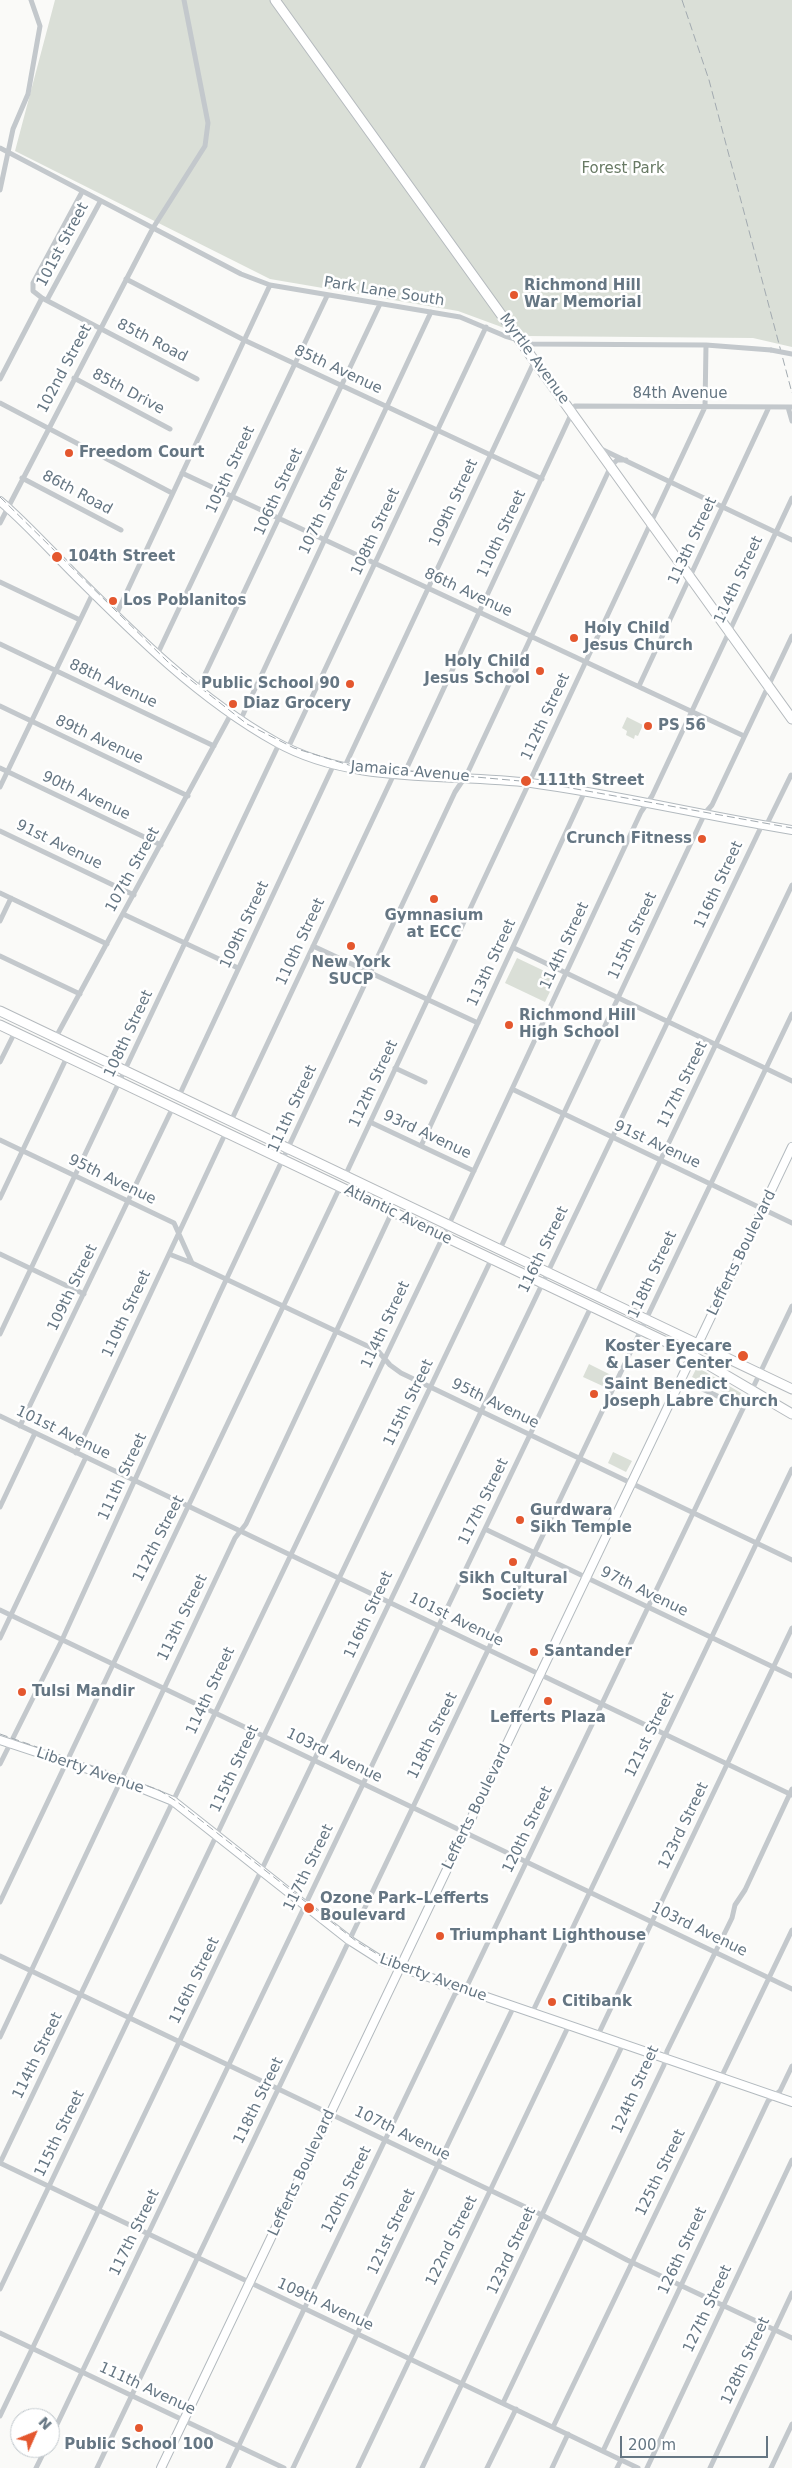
<!DOCTYPE html>
<html>
<head>
<meta charset="utf-8">
<style>
  body { margin:0 }
  #map { position:relative; width:792px; height:2468px; overflow:hidden; background:#fafaf8; font-family:"DejaVu Sans",sans-serif }
  canvas { display:block }
  .north { position:absolute; left:10px; top:2408px; width:50px; height:50px; box-sizing:border-box; background:#fff; border:1px solid #c1c8cd; border-radius:50%; rotate:46deg; font-size:14px; font-weight:700; line-height:20px; text-align:center; color:#657683 }
  .north::after { content:''; display:block; margin:auto; width:18px; height:22px; background:#e4572e; clip-path:polygon(50% 0,100% 100%,50% 72%,0 100%) }
  .scale { position:absolute; left:620px; top:2436px; width:148px; height:22px; box-sizing:border-box; border:2px solid #657683; border-top:0; padding-left:6px; font-size:15px; line-height:18px; white-space:nowrap; color:#657683; -webkit-text-stroke:4px #fff; paint-order:stroke }
</style>
</head>
<body>
<div id="map">
<canvas width="792" height="2468"></canvas>
<div class="north">N</div>
<div class="scale">200 m</div>
</div>
<script>
const context = document.querySelector('canvas').getContext('2d');
context.lineJoin = 'round';
function fillPath(path, color) {
  context.fillStyle = color;
  context.fill(path, 'evenodd');
}
function strokePath(path, color, width, dash) {
  context.strokeStyle = color;
  context.lineWidth = width;
  context.lineCap = dash ? 'butt' : 'round';
  context.setLineDash(dash || []);
  context.stroke(path);
}
function drawText(font, color, halo, rows, align = 'center') {
  context.font = font + ' "DejaVu Sans",sans-serif';
  context.lineWidth = 5;
  context.setLineDash([]);
  context.textBaseline = 'middle';
  context.strokeStyle = halo;
  context.fillStyle = color;
  for (const [text, x, y, turn = 0] of rows) {
    context.save();
    context.translate(x, y);
    context.rotate((+turn || 0) * Math.PI / 180);
    context.textAlign = isNaN(turn) ? turn : align;
    if (halo) context.strokeText(text, 0, 0);
    context.fillText(text, 0, 0);
    context.restore();
  }
}
const green = new Path2D(`
  M55 0H792V347L753 338 526 336 458 311 270 279 15 151Z
  M627 717 643 725 638 736 635 735 634 739 626 735 627 731 622 728Z
  M517 958 557 977 545 1002 505 983Z
  M589 1364 613 1376 607 1388 583 1377Z
  M697 1367 741 1393 738 1399 692 1377Z
  M613 1452 632 1461 626 1472 608 1463Z`);
const street = new Path2D(`
  M0 148 241 274 270 285 460 317 505 336 532 344 706 345 771 350
  M0 190 13 129 28 94 40 26 31 0
  M82 192 33 283V291L42 298 197 379
  M126 279 244 340 542 479
  M47 300 100 202
  M74 378 170 429
  M0 379 42 298
  M0 403 172 493
  M788 407 792 421
  M599 448 792 540
  M182 473 744 736
  M22 478 121 530
  M0 523 153 228 205 146 208 123 184 0
  M0 582 80 620
  M116 615 270 285
  M0 644 214 746
  M157 655 327 296
  M639 686 769 407
  M198 689 380 304
  M0 706 188 796
  M240 721 431 312
  M288 748 486 327
  M345 766 535 360
  M0 768 161 845
  M404 774 575 406 792 407
  M0 787 93 593
  M766 826 791 775
  M0 831 134 895
  M0 893 107 944
  M123 914 238 968
  M0 921 11 898
  M313 946 478 1023
  M514 948 792 1081
  M0 956 80 994
  M56 1037 231 714
  M0 1062 15 1032
  M395 1068 425 1082
  M512 1089 792 1223
  M179 1096 334 764
  M231 1121 394 774
  M370 1122 474 1171
  M0 1140 174 1223 192 1263 378 1351 390 1365 401 1373 792 1560
  M421 1146 585 791
  M345 1176 705 407 706 345
  M0 1198 67 1057
  M500 1249 705 813 712 805 792 636
  M0 1254 84 1294
  M169 1254 192 1263
  M596 1295 792 885
  M0 1334 279 744
  M681 1379 743 1408
  M0 1416 792 1795
  M20 1426 173 1107
  M76 1453 226 1132
  M0 1507 35 1433
  M485 1529 792 1676
  M0 1610 792 1989
  M0 1638 86 1457
  M0 1764 62 1640 219 1295 455 792 467 774 611 466 617 460H626
  M0 1902 340 1187
  M0 1956 542 2215 627 2260 792 2338
  M532 2013 792 1469
  M598 2035 792 1628
  M0 2037 235 1538 246 1524 392 1212
  M0 2163 451 1220 641 812 652 796 792 498
  M0 2163 638 2468
  M0 2289 491 1260
  M0 2333 284 2468
  M503 2403 664 2065 667 2051 732 1918 735 1905 745 1890 792 1789
  M0 2416 762 825
  M553 2427 792 1930
  M50 2439 591 1307
  M603 2451 768 2101 780 2091 792 2066
  M36 2468 46 2448
  M97 2468 792 1014
  M228 2468 455 1994 468 1984 792 1306
  M293 2468 514 2006
  M358 2468 569 2025
  M422 2468 623 2044
  M487 2468 516 2409
  M552 2468 568 2434
  M617 2468 621 2460
  M647 2468 792 2160
  M710 2468 792 2293
  M771 2468 792 2424`);
const secondary = new Path2D(`
  M0 501C26 523 49 549 73 573 136 636 199 699 276 742 352 785 448 773 531 783 619 795 705 816 792 830
  M0 1740 121 1780 173 1801 349 1940 382 1961 792 2102
  M161 2468 792 1147`);
const primary = new Path2D(`
  M275 0 792 719
  M0 1011 792 1389
  M0 1025 683 1350 792 1414`);
const rail = new Path2D(`
  M682 0 709 80 792 393
  M0 497 169 663 247 724 294 748 352 766 543 783 792 828
  M0 1734 159 1790 176 1801 356 1941 382 1957`);
const streetBridge = new Path2D(`
  M771 350 792 354`);
const markers = [
  [514,295,5,"#e4572e"],
  [69,453,5,"#e4572e"],
  [57,557,6,"#e4572e"],
  [113,601,5,"#e4572e"],
  [574,638,5,"#e4572e"],
  [540,671,5,"#e4572e"],
  [350,684,5,"#e4572e"],
  [233,704,5,"#e4572e"],
  [648,726,5,"#e4572e"],
  [526,781,6,"#e4572e"],
  [702,839,5,"#e4572e"],
  [434,899,5,"#e4572e"],
  [351,946,5,"#e4572e"],
  [509,1025,5,"#e4572e"],
  [743,1356,6,"#e4572e"],
  [594,1394,5,"#e4572e"],
  [520,1520,5,"#e4572e"],
  [513,1562,5,"#e4572e"],
  [534,1652,5,"#e4572e"],
  [22,1692,5,"#e4572e"],
  [548,1701,5,"#e4572e"],
  [309,1908,6,"#e4572e"],
  [440,1936,5,"#e4572e"],
  [552,2002,5,"#e4572e"],
  [139,2428,5,"#e4572e"]
];
const parkNames = [
  ["Forest Park",623,169]
];
const streetNames = [
  ["101st Street",63,245,-62],
  ["Park Lane South",384,292,9],
  ["85th Road",152,341,27],
  ["Myrtle Avenue",534,359,54],
  ["102nd Street",65,369,-62],
  ["85th Avenue",338,370,25],
  ["85th Drive",128,392,28],
  ["84th Avenue",680,394],
  ["105th Street",231,470,-65],
  ["106th Street",279,492,-65],
  ["86th Road",77,493,28],
  ["109th Street",454,503,-65],
  ["107th Street",324,511,-65],
  ["108th Street",376,532,-65],
  ["110th Street",502,534,-65],
  ["113th Street",693,541,-65],
  ["114th Street",739,580,-65],
  ["86th Avenue",468,593,25],
  ["88th Avenue",113,684,25],
  ["112th Street",546,717,-65],
  ["89th Avenue",99,740,25],
  ["Jamaica Avenue",410,772,5],
  ["90th Avenue",86,796,25],
  ["91st Avenue",59,845,26],
  ["107th Street",133,870,-61],
  ["116th Street",719,885,-65],
  ["109th Street",245,925,-65],
  ["115th Street",633,936,-65],
  ["110th Street",301,942,-65],
  ["114th Street",565,946,-65],
  ["113th Street",492,963,-65],
  ["108th Street",129,1034,-65],
  ["112th Street",374,1084,-65],
  ["117th Street",683,1085,-64],
  ["111th Street",293,1109,-65],
  ["93rd Avenue",427,1135,25],
  ["91st Avenue",657,1145,25],
  ["95th Avenue",112,1180,26],
  ["Atlantic Avenue",398,1215,26],
  ["116th Street",544,1250,-64],
  ["Lefferts Boulevard",742,1253,-64],
  ["118th Street",653,1275,-65],
  ["109th Street",73,1288,-64],
  ["110th Street",127,1314,-65],
  ["114th Street",386,1325,-65],
  ["115th Street",409,1403,-64],
  ["95th Avenue",495,1404,26],
  ["101st Avenue",63,1433,26],
  ["111th Street",123,1477,-65],
  ["117th Street",484,1502,-64],
  ["112th Street",159,1539,-63],
  ["97th Avenue",644,1592,26],
  ["116th Street",369,1615,-65],
  ["113th Street",183,1618,-64],
  ["101st Avenue",456,1620,26],
  ["114th Street",211,1691,-65],
  ["121st Street",650,1735,-64],
  ["118th Street",433,1736,-64],
  ["103rd Avenue",334,1756,26],
  ["115th Street",235,1769,-65],
  ["Liberty Avenue",90,1771,19],
  ["Lefferts Boulevard",477,1807,-64],
  ["123rd Street",684,1826,-64],
  ["120th Street",528,1830,-64],
  ["117th Street",309,1868,-64],
  ["103rd Avenue",699,1930,26],
  ["Liberty Avenue",433,1978,20],
  ["116th Street",195,1981,-64],
  ["114th Street",38,2056,-64],
  ["124th Street",636,2090,-66],
  ["118th Street",259,2101,-64],
  ["115th Street",60,2134,-64],
  ["107th Avenue",402,2134,26],
  ["Lefferts Boulevard",302,2173,-65],
  ["125th Street",661,2173,-64],
  ["120th Street",347,2190,-64],
  ["121st Street",392,2232,-65],
  ["117th Street",135,2233,-64],
  ["122nd Street",452,2241,-64],
  ["123rd Street",512,2251,-65],
  ["126th Street",683,2251,-65],
  ["109th Avenue",325,2305,25],
  ["127th Street",708,2309,-65],
  ["128th Street",746,2361,-65],
  ["111th Avenue",147,2389,25]
];
const poiNames = [
  ["Richmond Hill",524,286],
  ["War Memorial",524,303],
  ["Freedom Court",79,453],
  ["104th Street",68,557],
  ["Los Poblanitos",123,601],
  ["Holy Child",584,629],
  ["Jesus Church",584,646],
  ["Holy Child",530,662,"right"],
  ["Jesus School",530,679,"right"],
  ["Public School 90",340,684,"right"],
  ["Diaz Grocery",243,704],
  ["PS 56",658,726],
  ["111th Street",537,781],
  ["Crunch Fitness",692,839,"right"],
  ["Gymnasium",434,916,"center"],
  ["at ECC",434,933,"center"],
  ["New York",351,963,"center"],
  ["SUCP",351,980,"center"],
  ["Richmond Hill",519,1016],
  ["High School",519,1033],
  ["Koster Eyecare",732,1347,"right"],
  ["& Laser Center",732,1364,"right"],
  ["Saint Benedict",604,1385],
  ["Joseph Labre Church",604,1402],
  ["Gurdwara",530,1511],
  ["Sikh Temple",530,1528],
  ["Sikh Cultural",513,1579,"center"],
  ["Society",513,1596,"center"],
  ["Santander",544,1652],
  ["Tulsi Mandir",32,1692],
  ["Lefferts Plaza",548,1718,"center"],
  ["Ozone Park–Lefferts",320,1899],
  ["Boulevard",320,1916],
  ["Triumphant Lighthouse",450,1936],
  ["Citibank",562,2002],
  ["Public School 100",139,2445,"center"]
];
fillPath(green, '#dadfd7');
strokePath(secondary, '#b3babf', 10);
strokePath(primary, '#b5babe', 11);
strokePath(street, '#c3c8cc', 5);
strokePath(secondary, '#fff', 8);
strokePath(primary, '#fff', 9);
strokePath(rail, '#a2aab0', 1, [8, 4]);
strokePath(streetBridge, '#c3c8cc', 5);
for (const [x, y, r, color] of markers) {
  const dot = new Path2D();
  dot.arc(x, y, r, 0, 2 * Math.PI);
  context.fillStyle = color;
  context.fill(dot);
  strokePath(dot, '#fff', 2);
}
drawText('15px', '#687a64', '#fff', parkNames);
drawText('15px', '#657683', '#fff', streetNames);
drawText('bold 15px', '#657683', '#fff', poiNames, 'left');
</script>
</body>
</html>
